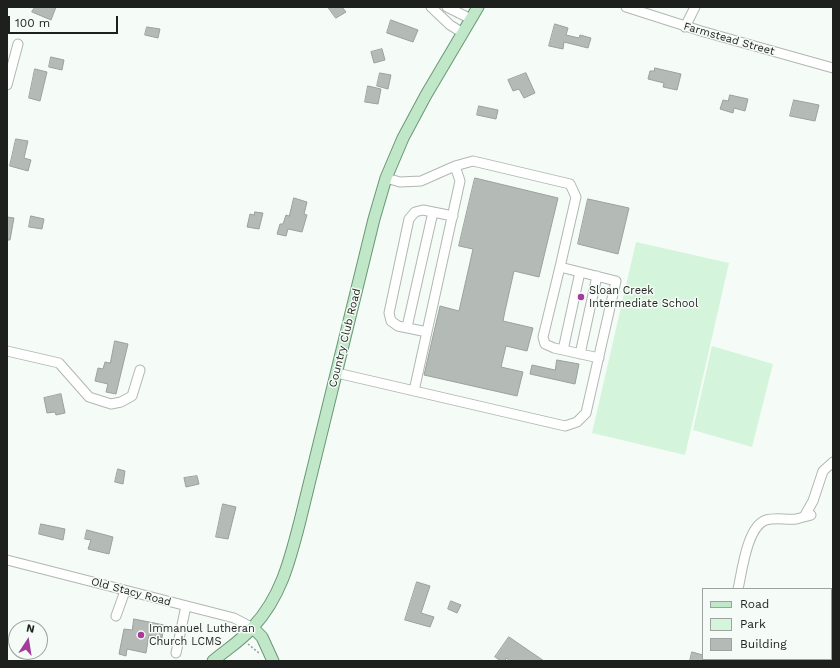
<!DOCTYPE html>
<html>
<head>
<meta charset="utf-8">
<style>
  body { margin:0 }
  #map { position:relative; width:840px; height:668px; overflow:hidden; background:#f5fbf6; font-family:"Work Sans",sans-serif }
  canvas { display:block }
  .frame { position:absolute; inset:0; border:8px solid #1e201e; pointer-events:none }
  .legend { position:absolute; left:702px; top:588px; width:130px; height:72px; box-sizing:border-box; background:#f5fbf6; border:1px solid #9fa3a0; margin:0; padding:5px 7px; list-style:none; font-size:12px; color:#1e201e }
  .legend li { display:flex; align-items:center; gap:8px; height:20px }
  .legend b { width:20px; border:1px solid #9fa3a0 }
  .north { position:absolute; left:8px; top:620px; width:40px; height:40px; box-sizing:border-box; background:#f5fbf6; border:1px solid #9fa3a0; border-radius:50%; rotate:12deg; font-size:11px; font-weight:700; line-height:16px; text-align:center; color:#1e201e }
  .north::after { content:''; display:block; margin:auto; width:14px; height:18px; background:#a53c9d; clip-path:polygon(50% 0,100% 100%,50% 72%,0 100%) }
  .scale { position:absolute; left:8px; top:16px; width:110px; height:18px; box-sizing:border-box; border:2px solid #1e201e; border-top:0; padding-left:5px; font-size:12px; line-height:14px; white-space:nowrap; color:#1e201e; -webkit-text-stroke:3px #f5fbf6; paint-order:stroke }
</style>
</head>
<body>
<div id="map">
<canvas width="840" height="668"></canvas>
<div class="frame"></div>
<ul class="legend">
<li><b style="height:5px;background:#bfe7c8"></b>Road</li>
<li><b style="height:11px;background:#d4f5db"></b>Park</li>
<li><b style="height:11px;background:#b4bab5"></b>Building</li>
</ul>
<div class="north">N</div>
<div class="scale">100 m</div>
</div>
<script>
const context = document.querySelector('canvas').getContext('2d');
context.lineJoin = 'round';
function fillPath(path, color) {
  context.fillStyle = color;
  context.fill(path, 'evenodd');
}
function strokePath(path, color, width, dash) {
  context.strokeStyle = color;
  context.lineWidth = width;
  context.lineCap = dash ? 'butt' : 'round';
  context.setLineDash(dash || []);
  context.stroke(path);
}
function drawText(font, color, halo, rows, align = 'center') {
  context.font = font + ' "Work Sans",sans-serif';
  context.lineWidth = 3;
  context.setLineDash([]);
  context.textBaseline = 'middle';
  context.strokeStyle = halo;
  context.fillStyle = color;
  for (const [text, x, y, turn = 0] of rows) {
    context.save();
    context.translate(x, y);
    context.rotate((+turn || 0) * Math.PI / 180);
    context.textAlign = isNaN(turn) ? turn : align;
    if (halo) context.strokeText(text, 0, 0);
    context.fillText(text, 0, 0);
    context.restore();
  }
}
const green = new Path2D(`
  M636 242 729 263 685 455 592 433Z
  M712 346 773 364 752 447 693 430Z`);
const building = new Path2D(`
  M35 7H56L51 20 32 12Z
  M328 7H342L346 12 336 18Z
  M391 20 418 30 413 42 387 33Z
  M555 24 568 28 566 35 579 38 580 35 591 38 588 48 564 42 563 49 549 46Z
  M147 27 160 29 158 38 145 35Z
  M382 49 385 60 374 63 371 52Z
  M51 57 64 60 62 70 49 67Z
  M655 68 681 74 677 90 663 87 664 83 648 79 650 71H654Z
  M35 69 47 72 40 101 29 98Z
  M380 73 391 75 388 89 377 86Z
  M526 73 535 93 524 98 519 89 513 91 508 80Z
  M368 86 381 89 378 104 365 102Z
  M730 95 748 99 745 111 734 108 733 113 720 109 723 100 728 101Z
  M794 100 819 105 815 121 790 116Z
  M479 106 498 110 496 119 477 115Z
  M16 139 28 141 24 158 31 160 28 171 10 166Z
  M475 178 558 198 539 277 514 271 505 311 503 321 533 328 527 351 506 346 501 367 523 372 517 396 424 375 440 306 459 311 473 249 459 246Z
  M294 198 307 202 304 214 307 215 302 232 288 229 286 236 277 234 280 224H283L286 215 289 216Z
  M588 199 629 208 618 254 578 244Z
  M255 212 263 213 259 229 247 227 250 214 254 215Z
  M31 216 44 219 42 229 29 227Z
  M7 217 14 218 10 240H7Z
  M115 341 128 344 116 394 106 392 108 384 95 381 98 368 103 369 105 362 110 363Z
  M557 360 579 364 575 384 530 374 532 365 555 370Z
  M61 394 65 413 56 415 55 412 47 413 44 398Z
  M118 469 125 471 123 484 115 482Z
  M197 476 199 484 186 487 184 478Z
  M223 504 236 507 228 539 216 537Z
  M41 524 65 529 63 540 39 534Z
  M87 530 113 537 109 554 88 549 91 540 85 539Z
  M417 582 430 586 421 613 434 617 430 627 405 620Z
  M451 601 461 605 457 613 448 609Z
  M134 619 164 625 162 638 149 635 146 653 127 649 126 656 119 654 124 629 132 630Z
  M509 637 544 661H510L506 658 505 661H501L495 657Z
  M692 652 703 655V661H690Z`);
const path = new Path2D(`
  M248 644 259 653`);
const minor = new Path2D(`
  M431 7 450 25 463 33
  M447 7 471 19
  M626 7 701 31 833 68
  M685 27 695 7
  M7 85 18 44
  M560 267 543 337 545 344 554 348 599 358
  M407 327 433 212
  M427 332 398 326 391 321 389 313 409 219 415 212 423 210 453 216
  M563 350 580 272
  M7 351 59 363 89 397 111 404 121 402 132 396 140 370
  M580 354 597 276
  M337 373 565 426 577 422 586 413 616 281 560 267 576 197 570 184 473 161 455 166 421 181 400 182 386 178
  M414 391 460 181 455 166
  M804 517 813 501 823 471 833 462
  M7 560 234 618 253 628
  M738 589C742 572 747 526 766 520 776 517 786 520 796 519 801 518 806 516 811 515
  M116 616 125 591
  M176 653 186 606
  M721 661 722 659`);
const major = new Path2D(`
  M253 628 262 637 273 661
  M213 661C226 650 242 640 253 627 281 597 290 560 300 521L374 219 386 178 403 138 426 95 478 7`);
const markers = [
  [581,297,4,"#a53c9d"],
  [141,635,4,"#a53c9d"]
];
const streetNames = [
  ["Farmstead Street",729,39,16],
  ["Country Club Road",345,338,-76],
  ["Old Stacy Road",131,592,15]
];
const poiNames = [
  ["Sloan Creek",589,291],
  ["Intermediate School",589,304],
  ["Immanuel Lutheran",149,629],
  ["Church LCMS",149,642]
];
fillPath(green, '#d4f5db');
fillPath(building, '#b4bab5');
strokePath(building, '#9ba19c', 1);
strokePath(minor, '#b1b7b2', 11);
strokePath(major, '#6b9775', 13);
strokePath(path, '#9a9e9a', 1.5, [2, 2]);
strokePath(minor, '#fff', 9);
strokePath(major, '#bfe7c8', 11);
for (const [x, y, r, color] of markers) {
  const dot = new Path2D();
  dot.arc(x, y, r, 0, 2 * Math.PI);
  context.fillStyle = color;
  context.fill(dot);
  strokePath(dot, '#f5fbf6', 1.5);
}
drawText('11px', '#1e201e', '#f5fbf6', streetNames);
drawText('11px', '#1e201e', '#f5fbf6', poiNames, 'left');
</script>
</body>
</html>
